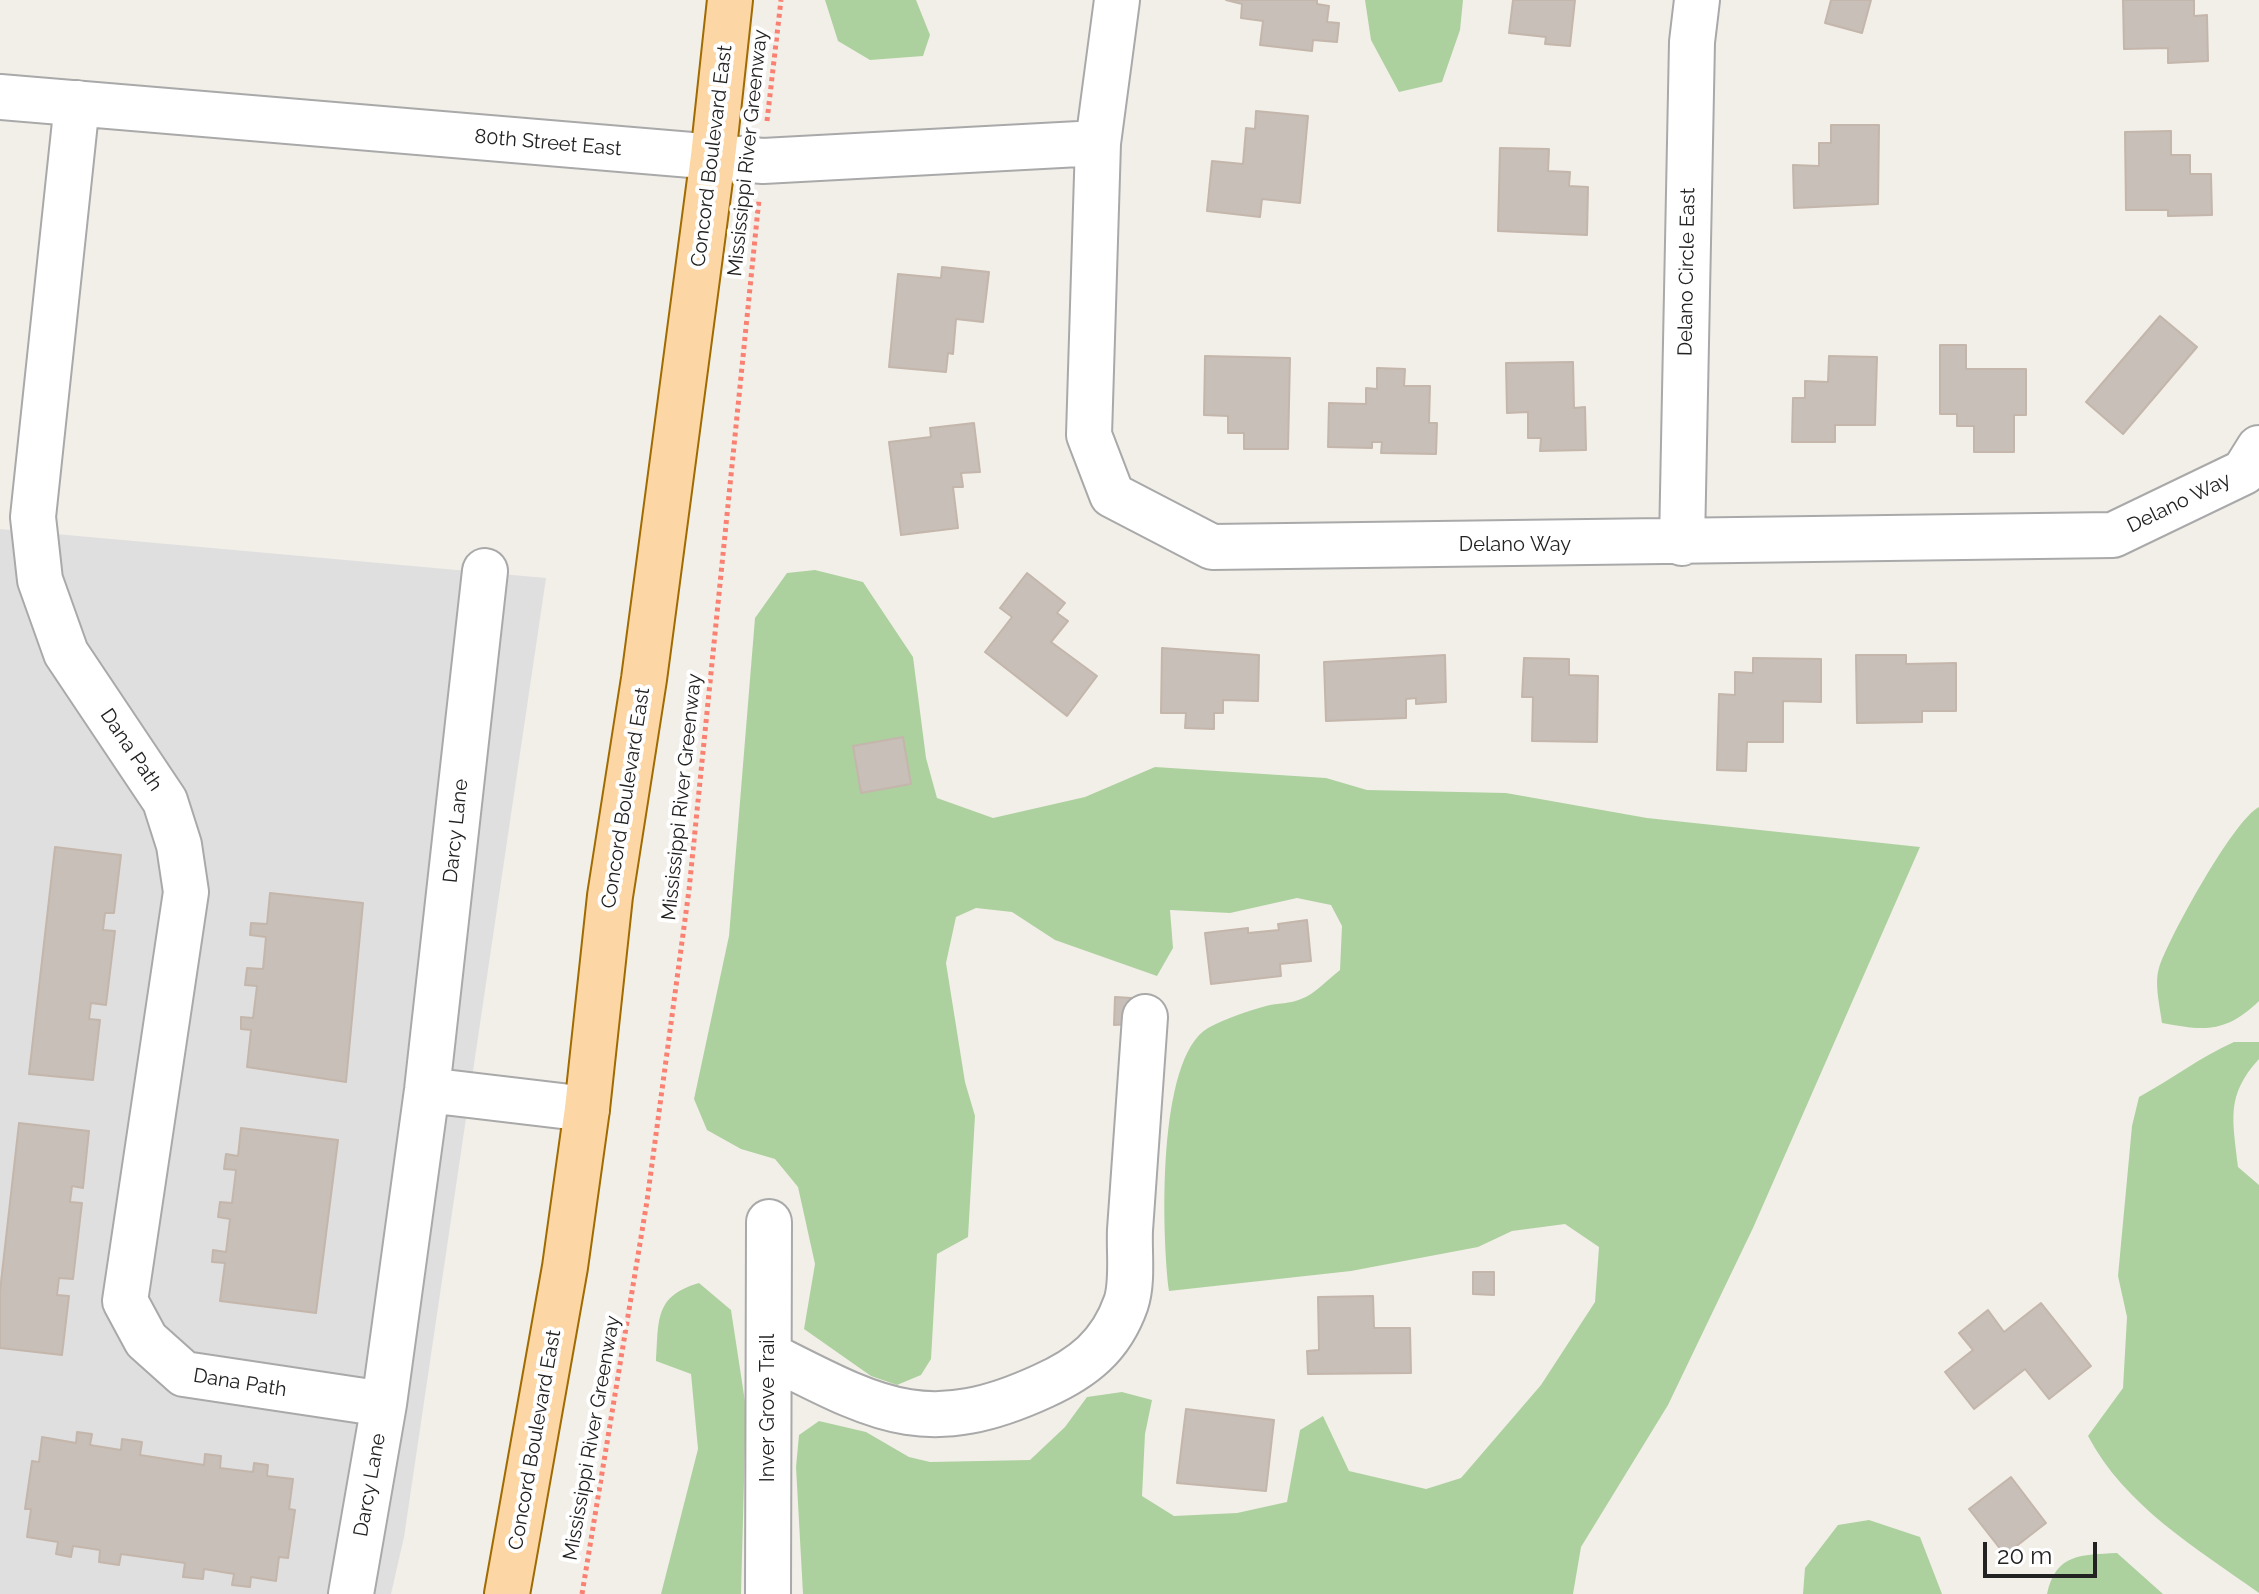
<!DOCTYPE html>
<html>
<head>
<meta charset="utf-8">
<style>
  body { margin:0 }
  #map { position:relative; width:2259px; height:1594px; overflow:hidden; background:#f2efe9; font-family:Raleway,sans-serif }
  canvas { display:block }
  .scale { position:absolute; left:1983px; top:1542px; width:114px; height:36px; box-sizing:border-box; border:4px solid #222; border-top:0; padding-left:10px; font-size:24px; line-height:28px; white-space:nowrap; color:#222; -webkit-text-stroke:6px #fff; paint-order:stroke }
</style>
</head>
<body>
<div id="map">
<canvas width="2259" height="1594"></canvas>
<div class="scale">20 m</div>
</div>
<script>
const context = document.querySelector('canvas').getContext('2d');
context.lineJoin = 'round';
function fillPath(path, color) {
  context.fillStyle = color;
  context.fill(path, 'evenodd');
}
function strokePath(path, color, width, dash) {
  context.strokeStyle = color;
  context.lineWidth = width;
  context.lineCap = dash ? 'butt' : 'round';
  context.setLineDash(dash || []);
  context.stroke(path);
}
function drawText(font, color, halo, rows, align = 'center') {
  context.font = font + ' Raleway,sans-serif';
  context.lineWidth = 8;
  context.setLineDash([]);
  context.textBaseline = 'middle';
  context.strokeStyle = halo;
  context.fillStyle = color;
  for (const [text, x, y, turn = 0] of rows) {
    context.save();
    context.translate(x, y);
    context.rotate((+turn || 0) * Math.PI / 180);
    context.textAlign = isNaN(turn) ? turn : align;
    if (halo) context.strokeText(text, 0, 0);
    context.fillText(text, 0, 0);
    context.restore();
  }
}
const residential = new Path2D(`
  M0 529 546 578 404 1537 391 1594H0Z`);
const forest = new Path2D(`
  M825 0H916L930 35 923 56 870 60 838 41Z
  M1365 0H1463L1460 30 1442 82 1399 92 1371 40Z
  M815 570 863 582 913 657 926 758 937 798 993 818 1085 797 1155 767 1326 778 1367 790 1506 793 1647 818 1920 847 1753 1228 1668 1405 1581 1547 1573 1594H803L796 1467 799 1435 819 1421 866 1432 909 1457 930 1462 1030 1460 1065 1427 1087 1397 1122 1392 1152 1400 1145 1434 1142 1496 1174 1516 1237 1513 1287 1502 1300 1430 1323 1416 1349 1471 1426 1489 1461 1478 1541 1385 1595 1302 1599 1247 1565 1224 1512 1231 1478 1247 1351 1271 1169 1291C1162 1237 1156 1058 1208 1028 1224 1019 1248 1011 1266 1006 1277 1003 1291 1004 1301 999 1315 994 1328 979 1340 970L1342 926 1331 905 1297 898 1230 913 1170 910 1173 948 1157 976 1055 940 1012 912 976 908 956 917 946 963 965 1082 975 1116 968 1237 937 1254 931 1359 921 1375 897 1385 871 1376 804 1329 815 1264 798 1187 775 1159 741 1149 707 1130 694 1099 729 936 755 618 787 573Z
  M2259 807V1001C2226 1033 2205 1031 2162 1023 2160 1007 2154 983 2159 968 2168 939 2234 819 2259 807Z
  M2234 1042H2259V1059C2225 1096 2233 1120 2238 1167L2259 1185V1593C2196 1548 2125 1506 2088 1436L2123 1388 2127 1317 2118 1276 2132 1126 2139 1097C2172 1079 2200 1057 2234 1042Z
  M699 1283 731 1310 746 1408 741 1594H661L698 1449 691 1374 656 1361C659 1320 654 1296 699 1283Z
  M1869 1520 1920 1537 1942 1594H1803L1805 1568 1838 1525Z
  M2117 1553 2163 1594H2047C2056 1553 2081 1555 2117 1553Z`);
const building = new Path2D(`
  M1226 0H1317V4L1329 6 1327 22 1339 23 1337 42 1313 40 1312 51 1260 45 1263 21 1241 18 1242 4Z
  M1513 0H1575L1570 46 1545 44 1546 37 1509 33Z
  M1831 0H1871L1862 33 1825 23Z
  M2123 0H2194V16L2207 15 2208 61 2168 63V48L2124 49Z
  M1256 111 1308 116 1300 203 1262 199 1260 217 1207 211 1212 161 1243 164 1246 128 1255 129Z
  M1831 125H1879L1878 204 1794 208 1793 165 1819 166V143H1831Z
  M2171 131V155H2190V174H2211L2212 215 2168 216V210H2126L2125 132Z
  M1500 148 1549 149 1548 171 1570 172 1569 186 1588 187 1587 235 1498 231Z
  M942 267 989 272 983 322 956 319 953 354 948 353 946 372 889 367 898 274 941 278Z
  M2160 316 2197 347 2123 434 2086 402Z
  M1940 345H1966V369H2026V415H2014V452H1974V426H1957V414H1940Z
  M1205 356 1290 358 1288 449H1244V433H1228V416L1204 415Z
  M1829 356 1877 357 1875 425H1835V442H1792L1793 398H1805V381L1828 382Z
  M1573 362 1574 408 1585 407 1586 450 1540 451 1541 438H1528V412L1507 413 1506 363Z
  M1377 368 1405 369 1404 386H1430L1429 423H1437L1436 454 1381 453 1382 442H1372V448L1328 447 1329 403 1366 404V388L1377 389Z
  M974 423 980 472 961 473 963 487H953L958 528 901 535 889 442 931 437 930 428Z
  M1027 573 1065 603 1057 613 1068 621 1051 642 1097 676 1067 716 985 652 1012 617 1000 608Z
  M1162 648 1259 655 1258 701 1223 700V713H1214V729L1185 728 1186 713H1161Z
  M1445 655 1446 702 1416 704V698L1406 699V718L1326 721 1324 662Z
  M1856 655H1906V664L1956 663V711H1922V722L1857 723Z
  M1524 658 1569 659V675L1598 676 1597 742 1532 741 1533 697H1522Z
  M1753 658 1821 659V702L1783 701V742H1747L1746 771 1717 770 1719 694 1735 695V672L1753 673Z
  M903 737 911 784 861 793 853 746Z
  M55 847 121 855 114 913H105L103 930 115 931 106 1005 91 1003 89 1019 100 1020 93 1080 29 1074Z
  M270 893 363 903 346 1082 247 1067 251 1030 241 1029V1017L253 1018 257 986 245 985 247 968 263 969 266 937 250 935 251 923 267 924Z
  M1307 920 1311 961 1280 964 1281 976 1211 984 1205 933 1248 928V933L1279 930 1278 924Z
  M1115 997 1132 998 1131 1024 1114 1025Z
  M19 1123 89 1131 83 1188 72 1186 70 1202 82 1203 73 1279 59 1278 57 1295 69 1296 62 1355 0 1348V1291Z
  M241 1128 338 1140 316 1313 220 1301 225 1263 212 1262 213 1250 226 1252 230 1219 218 1217 220 1202 232 1203 236 1170 224 1169 226 1154 238 1156Z
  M1473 1272H1494V1295L1473 1294Z
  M1373 1296 1374 1328H1410L1411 1373 1308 1374 1307 1351 1319 1350 1318 1297Z
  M2041 1303 2091 1366 2049 1399 2025 1369 1974 1409 1945 1372 1973 1350 1959 1333 1988 1310 2004 1332Z
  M1186 1409 1274 1420 1266 1491 1177 1483Z
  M77 1432 92 1434 90 1445 121 1450 122 1439 142 1442 140 1455 204 1465 205 1454 221 1456 220 1468 253 1472 254 1463 268 1465 267 1476 293 1479 289 1509 295 1510 288 1558 279 1557 276 1581 251 1577 250 1587 232 1585 234 1574 204 1569 203 1579 183 1577 185 1563 121 1554 119 1565 99 1562 100 1550 73 1546 71 1557 56 1554 58 1542 27 1537 31 1509H25L32 1461 39 1462 42 1437 76 1443Z
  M2011 1477 2046 1523 2005 1555 1969 1509Z`);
const path = new Path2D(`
  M767 121 781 0
  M582 1594 647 1201 689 890 759 199`);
const minor = new Path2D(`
  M1117 0 1098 143 1089 435 1112 495 1212 547 2113 535 2244 472 2259 448
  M0 97 763 161 1098 143
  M77 103 33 517 40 580 66 653 165 801 179 845 186 892 125 1301 146 1340 184 1374 384 1404
  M1682 543 1692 42 1697 0
  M427 1090 587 1109
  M769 1355C876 1409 926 1440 1043 1386 1083 1368 1111 1346 1126 1303 1133 1282 1129 1252 1130 1230 1135 1159 1140 1088 1145 1017
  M351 1594 384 1404 427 1090 485 571
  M768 1594 769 1222`);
const major = new Path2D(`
  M507 1594 565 1267 587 1109 610 896 644 679 713 157 730 0`);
const streetNames = [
  ["80th Street East",548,143,5],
  ["Mississippi River Greenway",748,153,-84],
  ["Concord Boulevard East",712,156,-83],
  ["Delano Circle East",1687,272,-89],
  ["Delano Way",2179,503,-26],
  ["Delano Way",1515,545],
  ["Dana Path",131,750,56],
  ["Mississippi River Greenway",682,797,-84],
  ["Concord Boulevard East",626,798,-81],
  ["Darcy Lane",456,831,-84],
  ["Dana Path",240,1383,9],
  ["Inver Grove Trail",768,1408,-90],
  ["Mississippi River Greenway",592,1438,-80],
  ["Concord Boulevard East",535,1440,-80],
  ["Darcy Lane",370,1485,-80]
];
fillPath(residential, '#e0dfdf');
fillPath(forest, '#add19e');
fillPath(building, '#c7bfb8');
strokePath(building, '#c4b6ab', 2);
strokePath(minor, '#a9a9a9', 48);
strokePath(major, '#a06b00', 48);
strokePath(path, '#fa8072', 5, [4, 4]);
strokePath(minor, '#fff', 44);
strokePath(major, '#fcd6a4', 44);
drawText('20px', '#222', '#fff', streetNames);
</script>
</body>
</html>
